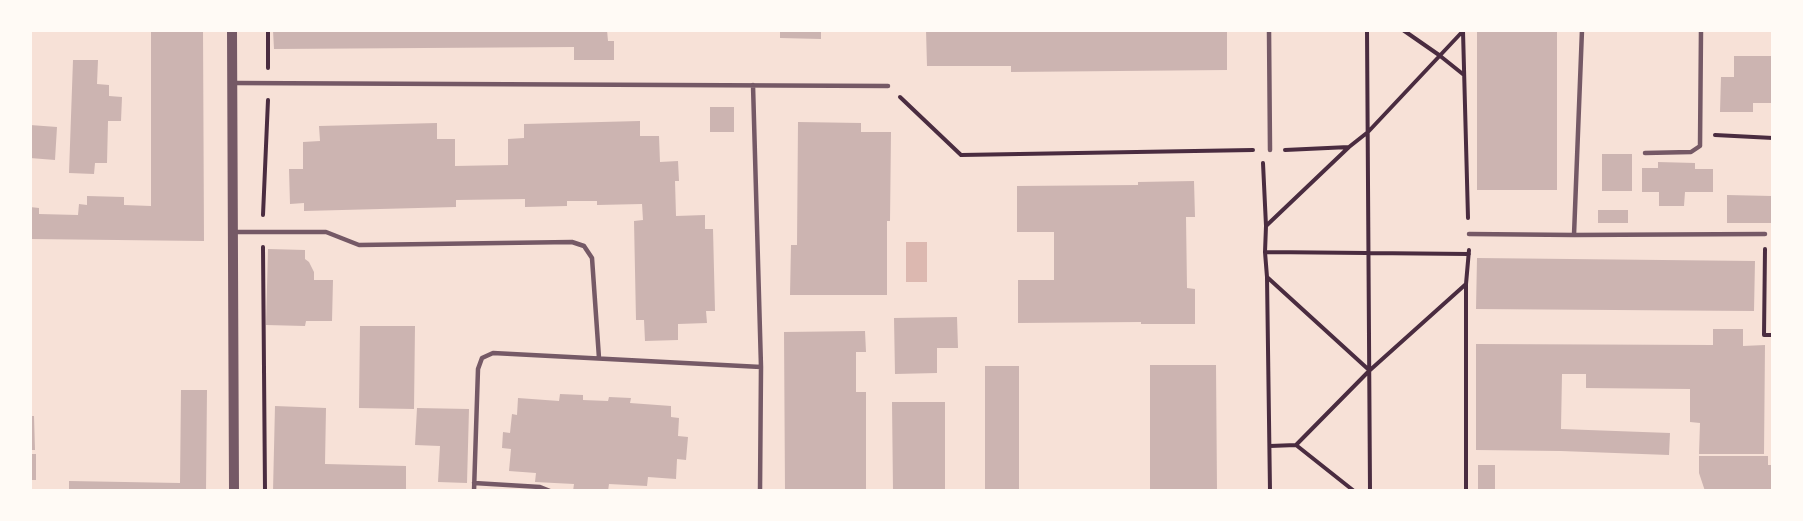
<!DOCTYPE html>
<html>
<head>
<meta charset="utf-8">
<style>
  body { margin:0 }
  #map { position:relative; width:1803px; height:521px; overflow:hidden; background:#f7e1d7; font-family:Merriweather,serif }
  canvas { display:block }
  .frame { position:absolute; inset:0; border:32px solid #fffaf5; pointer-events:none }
</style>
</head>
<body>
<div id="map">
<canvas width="1803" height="521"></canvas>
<div class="frame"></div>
</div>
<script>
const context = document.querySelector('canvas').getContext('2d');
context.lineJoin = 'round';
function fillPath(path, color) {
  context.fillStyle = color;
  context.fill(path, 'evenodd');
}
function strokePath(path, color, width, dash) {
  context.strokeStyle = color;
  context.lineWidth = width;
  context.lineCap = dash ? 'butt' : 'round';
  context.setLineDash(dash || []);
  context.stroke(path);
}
const water = new Path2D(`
  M906 242H927V282H906Z`);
const building = new Path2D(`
  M151 30H203L204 241 30 239V207L39 208V214L78 215 79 204 87 205V196L124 197V205L151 206Z
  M273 30H607L608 41H614V60H574V47L274 49Z
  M780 30H821V39L780 38Z
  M926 30H1227V70L1011 72V66H927Z
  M1477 30H1557V190H1477Z
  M1734 56H1773V103H1753V112H1720L1721 77H1734Z
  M73 60H98L97 84 109 85V96L122 97 121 121H108L107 163H95L94 174 69 173Z
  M710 107H734V132H710Z
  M640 121V136H659L660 162 678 161 679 181H675L676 216 705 215V229H713L715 311H706L707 323 678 324V340L645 341 644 320H636L634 221 643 220 642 204 597 205V201H567V206L525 207V199L456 200V207L304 211V203L290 204 289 169H303V142L320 141 319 126 437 123V139H455V166L508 165V139L524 138V124Z
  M798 122 861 123V132H891L890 221H887V295H790L791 245H797Z
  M30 125 57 127 55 160 30 158Z
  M1602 154H1632V191H1602Z
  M1658 162 1695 163V169H1713V192H1685L1684 206H1659V192H1642V168H1658Z
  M1194 181 1195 217H1186L1187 288 1195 289V324H1141V322L1018 323V280H1054V232H1017V186L1138 185V182Z
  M1727 195 1772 196 1771 223H1727Z
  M1598 210H1628V223H1598Z
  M268 249 305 250V259L309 262 314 272V280H333L332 321H306L305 326 266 325Z
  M1477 258 1755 261 1754 311 1476 309Z
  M957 317 958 348H937V373L895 374 894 318Z
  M360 326H415L414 409 359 408Z
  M1713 329H1743V346L1765 345 1764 454H1699L1700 423 1690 422V389L1586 388V374H1562L1561 429 1670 433 1669 455 1561 451 1476 450V344L1713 345Z
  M865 331 866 352H856V392H866V491H785L784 332Z
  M1150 365H1216L1217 491H1150Z
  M985 366H1019V491H985Z
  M181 390H207L206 491H69V481L180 483Z
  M560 394 583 395V400L608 401 609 397 631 398 630 403 671 406V417L679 418 678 436 688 437 686 460 677 459 676 479 648 477 647 486 609 484 608 491H573L574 484 535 482 536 473 509 471 511 449 502 448 503 432 510 433 512 414 517 415 518 398 559 401Z
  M892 402H945V491H893Z
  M275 406 326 408 325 464 406 466V491H273Z
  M417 408 469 409 467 483 438 482 440 446 415 445Z
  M30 416H34L35 450H30Z
  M30 454H36V480H30Z
  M1699 456H1768V465H1773V491H1705L1699 473Z
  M1478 465H1495V491H1478Z`);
const path = new Path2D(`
  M268 30V68
  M1367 30 1370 491
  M1403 30 1439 55 1464 75
  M1463 31 1468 218
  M900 97 961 155 1253 150
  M1715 135 1773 138
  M1285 150 1349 147 1368 132 1463 31
  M1263 163 1266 226 1265 252 1267 277 1270 491
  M263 215 268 100
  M1266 226 1349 147
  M263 247 265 491
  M1765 249 1764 335H1773
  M1265 252 1469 254
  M1267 277 1369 370
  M1296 445 1354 491
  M1270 446 1296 445 1369 371 1466 284
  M1466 491V284L1469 250`);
const service = new Path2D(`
  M1269 30 1270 150
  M234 83 888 86
  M753 85 761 367 760 491
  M1645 153 1691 152 1700 146 1701 30
  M233 232H326L359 245 572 242 584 246 592 258 599 358
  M1469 234 1574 235 1582 30
  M1574 235 1765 234
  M474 483 540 487 550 491
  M474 491 478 369 482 358 493 353 761 367`);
const tertiary = new Path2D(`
  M232 30 234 491`);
fillPath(water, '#dcb8b0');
fillPath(building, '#ccb4b1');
strokePath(path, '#4a2c40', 4);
strokePath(service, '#755966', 4.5);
strokePath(tertiary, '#755966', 10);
</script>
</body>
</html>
